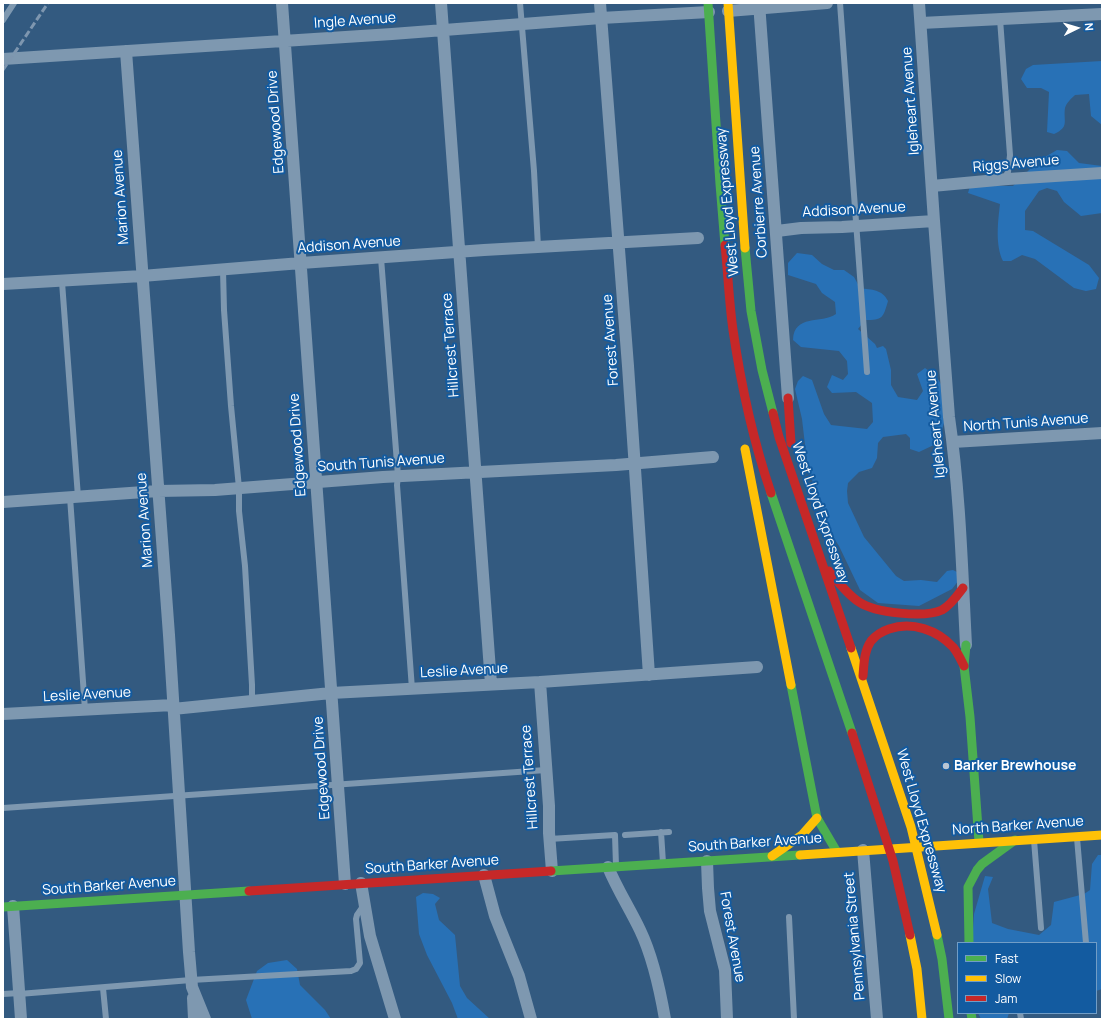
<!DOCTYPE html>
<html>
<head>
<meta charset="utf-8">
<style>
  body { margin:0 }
  #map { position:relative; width:1105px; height:1022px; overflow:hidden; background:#335a80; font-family:Manrope,sans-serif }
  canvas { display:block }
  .frame { position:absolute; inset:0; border:4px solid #fff; pointer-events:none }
  .legend { position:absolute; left:957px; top:942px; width:140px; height:72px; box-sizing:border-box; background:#135ba0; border:1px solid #719dc6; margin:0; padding:5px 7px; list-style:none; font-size:12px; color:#fff }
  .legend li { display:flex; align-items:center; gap:8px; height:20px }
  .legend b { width:20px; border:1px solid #719dc6 }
  .north { position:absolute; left:1057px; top:8px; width:40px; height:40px; -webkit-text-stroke:3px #135ba0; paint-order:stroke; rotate:85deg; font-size:11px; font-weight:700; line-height:16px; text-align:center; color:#fff }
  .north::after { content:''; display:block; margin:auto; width:14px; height:18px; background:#fff; clip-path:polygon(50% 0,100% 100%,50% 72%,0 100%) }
</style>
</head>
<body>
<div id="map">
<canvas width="1105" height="1022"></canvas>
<div class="frame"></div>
<ul class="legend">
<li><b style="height:5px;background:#4caf50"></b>Fast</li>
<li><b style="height:5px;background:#ffc107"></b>Slow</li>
<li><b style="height:5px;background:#c62828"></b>Jam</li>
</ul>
<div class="north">N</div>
</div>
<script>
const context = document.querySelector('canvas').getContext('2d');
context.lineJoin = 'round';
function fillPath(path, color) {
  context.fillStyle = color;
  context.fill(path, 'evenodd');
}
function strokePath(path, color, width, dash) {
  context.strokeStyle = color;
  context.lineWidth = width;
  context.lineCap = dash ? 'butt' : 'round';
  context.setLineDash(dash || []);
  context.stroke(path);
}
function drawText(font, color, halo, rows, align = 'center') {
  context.font = font + ' Manrope,sans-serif';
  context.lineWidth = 4;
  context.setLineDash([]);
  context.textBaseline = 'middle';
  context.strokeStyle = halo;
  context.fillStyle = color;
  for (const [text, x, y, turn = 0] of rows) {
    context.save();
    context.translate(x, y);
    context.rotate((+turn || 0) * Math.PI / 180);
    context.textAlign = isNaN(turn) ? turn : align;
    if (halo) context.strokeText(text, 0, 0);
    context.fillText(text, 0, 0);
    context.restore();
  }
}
const green = new Path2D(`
  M1102 61V125L1091 116 1089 94 1075 95C1072 98 1066 103 1065 108 1063 121 1070 127 1054 134L1047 132 1049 92 1041 88H1027L1021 79 1026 69 1033 65Z
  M1057 150 1067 151 1079 163 1102 166V213L1081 216 1064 202 1057 191 1047 188 1039 191 1025 211V230L1033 231 1089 265 1099 278 1096 289 1086 291 1074 288 1035 259 1022 255 1011 261H1003C995 245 998 221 1000 204L968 193 970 186H1013L1030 169 1042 165 1045 157Z
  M797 253 812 255 822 264 834 270H844L854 277 860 288C872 290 882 289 888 301 883 318 883 320 865 320L858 329 875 344 877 348 883 346 886 349 891 370V385L898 397 917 400 923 391 917 374 925 368 936 376 941 384 944 423 938 443 919 452 910 449V438L906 434 883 437 878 443 877 458 872 468 859 472 848 483 847 491 848 503 864 537 896 576 904 581 921 580 937 582 947 571 953 570 957 572 959 580 952 589 919 606 878 603 860 590 839 546 824 522 807 462 802 419 795 389 798 381 803 376 812 380 824 414 831 425 867 429 873 422 872 403 856 392 832 393 827 387 832 375 843 380 848 374 847 361 839 351 801 347 793 340C794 314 821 324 836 314L835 302 822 293 816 284 788 275V263Z
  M1098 855H1102V989L1096 991V943H972L974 914 985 876 993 877 988 889 992 923 1008 929 1039 935 1051 925 1054 902 1084 894 1090 890 1092 864Z
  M423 893 433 894 440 898 435 904 439 920 455 935 460 986 467 998 490 1019H458L452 1003 427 955 419 934 416 897Z
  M287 960 297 969 300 985 325 1010 331 1019H252L246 1000 257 971 268 963Z
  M978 1013H1009L1007 1019H981Z`);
const lane = new Path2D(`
  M520 3 534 171 538 247
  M840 3 867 372
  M1000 19 1010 155 1008 172 1004 179
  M3 20 14 3
  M381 258 398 476 397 485 412 689
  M223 270 224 310 231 406 239 488V511L245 566 252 685V701
  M62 282 78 497
  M70 497 85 710
  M3 808 546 770
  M661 832 663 863
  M625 835 669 832
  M1077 838 1086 943
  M549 839 615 835 616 866
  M1034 840 1041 928
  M789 917 794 1019
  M103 988 106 1019
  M3 994 20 993
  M19 994 191 980 351 971 356 969 360 963 356 919 357 915 364 905
  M1020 1013 1021 1019`);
const street = new Path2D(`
  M282 3 345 884
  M441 3 491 684
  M600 3 628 366 649 675
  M759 3 788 398
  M919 3 934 221 949 417C960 492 962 569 966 645
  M728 11 827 3
  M921 23 1102 14
  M126 51 169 635 189 952 192 987 205 1019
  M3 59 392 34 601 18 709 12
  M932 186 1008 179 1102 173
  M777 231 801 228 842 227 934 221
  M3 284 142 276 301 263 484 250 698 238
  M953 442 1102 433
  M3 502 158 491 215 490 383 477 616 465 713 457
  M540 682 549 806V833L552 871
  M173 709 331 693 540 682 757 667
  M3 714 173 705
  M863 850 877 1019
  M707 861 708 888 710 911 725 970 727 1019
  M608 867C617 889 630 909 640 930 653 957 660 990 665 1019
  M484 875 495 916 519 976 531 1019
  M361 883 370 936 395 1019
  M13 906 21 1019
  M193 998 194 1019`);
const fast = new Path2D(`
  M708 3 720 184 725 245
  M745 248 751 311 762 370 773 413
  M771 493 852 733
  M966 645 964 666 970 717 979 842
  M791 685 817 818 837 852
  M551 871 800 855
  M3 907 249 891
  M937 935 942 959 949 1019
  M969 943 968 887 977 870 982 864 1015 840
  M971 1013 972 1019`);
const slow = new Path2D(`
  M728 3 745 248
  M745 449 791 685
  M851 648 911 827 937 935
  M800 855 1102 835
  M772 856 802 835 817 818
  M910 935 917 969 922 1019`);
const jam = new Path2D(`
  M725 245C728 273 729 302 733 330 741 385 753 440 771 493
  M788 398 791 443
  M773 413 779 437 851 648
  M829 571C838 582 847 594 859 602 875 613 925 618 942 610 951 605 957 596 963 588
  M863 676C864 664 864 651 871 641 876 635 883 631 889 629 912 621 937 630 953 647 958 653 961 660 964 666
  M852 733 893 861 910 935
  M249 891 551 871`);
const rail = new Path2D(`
  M3 70 48 3`);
const markers = [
  [946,766,4,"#b8c5d3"]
];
const streetNames = [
  ["Ingle Avenue",355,21,-4],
  ["Igleheart Avenue",911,101,-94],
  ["Edgewood Drive",276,122,-94],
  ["Riggs Avenue",1016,164,-5],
  ["Marion Avenue",121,197,-94],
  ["West Lloyd Expressway",728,202,-95],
  ["Corbierre Avenue",759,202,-94],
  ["Addison Avenue",854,210,-3],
  ["Addison Avenue",349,245,-4],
  ["Forest Avenue",611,340,-94],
  ["Hillcrest Terrace",451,345,-94],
  ["North Tunis Avenue",1026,423,-4],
  ["Igleheart Avenue",936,424,-95],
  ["Edgewood Drive",298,445,-94],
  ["South Tunis Avenue",381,463,-4],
  ["West Lloyd Expressway",820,513,71],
  ["Marion Avenue",145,520,-94],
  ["Leslie Avenue",464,671,-3],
  ["Leslie Avenue",87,695,-3],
  ["Edgewood Drive",322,768,-94],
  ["Hillcrest Terrace",530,777,-94],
  ["West Lloyd Expressway",921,821,74],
  ["North Barker Avenue",1018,826,-4],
  ["South Barker Avenue",755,843,-4],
  ["South Barker Avenue",432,865,-4],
  ["South Barker Avenue",109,886,-4],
  ["Pennsylvania Street",855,936,-95],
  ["Forest Avenue",732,937,80]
];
const poiNames = [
  ["Barker Brewhouse",954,766]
];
fillPath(green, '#2871b6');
strokePath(lane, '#7e98b0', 6);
strokePath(street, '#7e98b0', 12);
strokePath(fast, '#4caf50', 9);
strokePath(slow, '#ffc107', 9);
strokePath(jam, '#c62828', 9);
strokePath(rail, '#7e96af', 3, [7, 3]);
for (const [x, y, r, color] of markers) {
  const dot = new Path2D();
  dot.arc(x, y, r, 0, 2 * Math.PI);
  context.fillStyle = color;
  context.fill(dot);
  strokePath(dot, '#135ba0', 1.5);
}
drawText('14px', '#fff', '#135ba0', streetNames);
drawText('bold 14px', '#fff', '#135ba0', poiNames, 'left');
</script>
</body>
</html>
